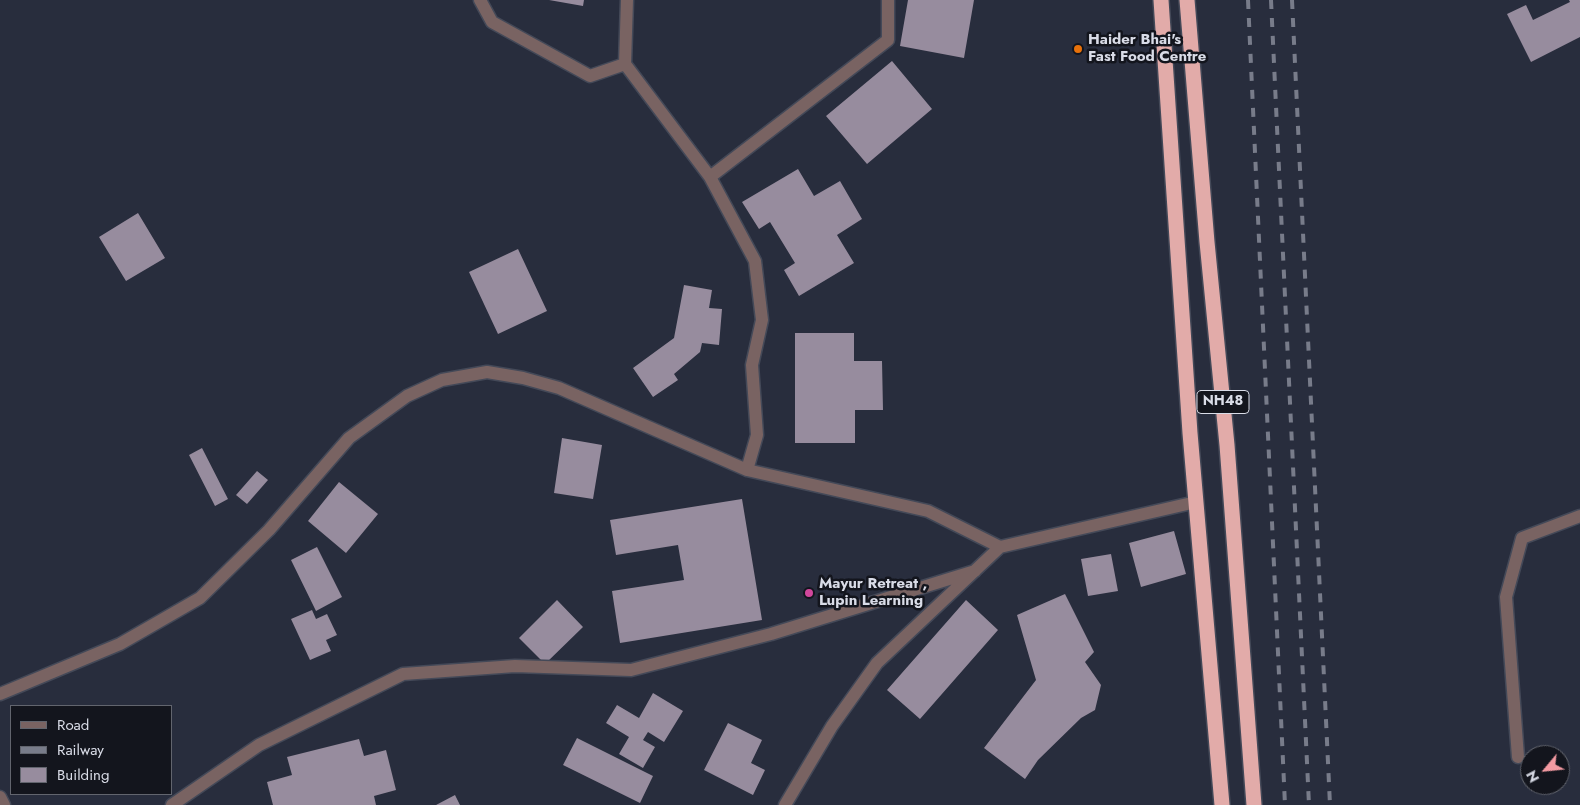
<!DOCTYPE html>
<html>
<head>
<meta charset="utf-8">
<style>
  body { margin:0 }
  #map { position:relative; width:1580px; height:805px; overflow:hidden; background:#282d3d; font-family:Jost,sans-serif }
  canvas { display:block }
  .legend { position:absolute; left:10px; top:705px; width:162px; height:90px; box-sizing:border-box; background:#13151d; border:1px solid #62656e; margin:0; padding:6px 9px; list-style:none; font-size:15px; color:#d9dce7 }
  .legend li { display:flex; align-items:center; gap:10px; height:25px }
  .legend b { width:25px; border:1px solid #62656e }
  .north { position:absolute; left:1520px; top:745px; width:50px; height:50px; box-sizing:border-box; background:#13151d; border:1px solid #62656e; border-radius:50%; rotate:242deg; font-size:14px; font-weight:700; line-height:20px; text-align:center; color:#d9dce7 }
  .north::after { content:''; display:block; margin:auto; width:18px; height:22px; background:#f49aa2; clip-path:polygon(50% 0,100% 100%,50% 72%,0 100%) }
</style>
</head>
<body>
<div id="map">
<canvas width="1580" height="805"></canvas>
<ul class="legend">
<li><b style="height:6px;background:#796362"></b>Road</li>
<li><b style="height:6px;background:#787c8a"></b>Railway</li>
<li><b style="height:14px;background:#978c9e"></b>Building</li>
</ul>
<div class="north">N</div>
</div>
<script>
const context = document.querySelector('canvas').getContext('2d');
context.lineJoin = 'round';
function fillPath(path, color) {
  context.fillStyle = color;
  context.fill(path, 'evenodd');
}
function strokePath(path, color, width, dash) {
  context.strokeStyle = color;
  context.lineWidth = width;
  context.lineCap = dash ? 'butt' : 'round';
  context.setLineDash(dash || []);
  context.stroke(path);
}
function drawText(font, color, halo, rows, align = 'center') {
  context.font = font + ' Jost,sans-serif';
  context.lineWidth = 5;
  context.setLineDash([]);
  context.textBaseline = 'middle';
  context.strokeStyle = halo;
  context.fillStyle = color;
  for (const [text, x, y, turn = 0] of rows) {
    context.save();
    context.translate(x, y);
    context.rotate((+turn || 0) * Math.PI / 180);
    context.textAlign = isNaN(turn) ? turn : align;
    if (halo) context.strokeText(text, 0, 0);
    context.fillText(text, 0, 0);
    context.restore();
  }
}
const building = new Path2D(`
  M549 0H584L583 6Z
  M908 0H974L964 58 900 46Z
  M1569 0H1580V37L1531 62 1507 14 1526 5 1533 20 1570 2Z
  M892 61 932 109 867 164 826 116Z
  M798 169 814 196 840 181 862 219 837 235 854 263 799 296 784 270 795 263 770 222 759 229 742 202Z
  M138 213 165 258 126 281 99 237Z
  M518 249 547 311 498 334 469 272Z
  M684 285 712 290 709 308 722 309 719 345 702 343 700 352 674 374 678 380 653 397 633 368 674 338Z
  M795 333H854V361H882L883 410H855V443H795Z
  M562 438 602 445 593 499 554 493Z
  M202 448 228 499 215 506 189 455Z
  M257 471 268 480 247 504 236 495Z
  M339 482 378 514 346 553 308 521Z
  M742 499 762 620 620 643 612 591 684 580 678 545 616 555 610 520Z
  M1174 531 1186 574 1141 587 1129 543Z
  M317 547 342 597 316 611 291 560Z
  M1111 554 1118 591 1088 596 1081 559Z
  M1065 594 1094 652 1085 662 1101 685 1095 710 1081 718 1038 760 1025 779 984 748 1036 680 1017 615Z
  M557 600 583 627 545 664 519 638Z
  M966 600 998 630 920 719 887 690Z
  M312 610 316 619 327 614 337 635 326 640 331 651 310 660 291 619Z
  M653 693 683 711 664 742 648 732 643 740 655 747 643 768 619 754 629 737 606 723 617 705 639 718Z
  M728 723 762 740 751 763 765 770 753 795 704 770Z
  M577 738 653 776 640 803 563 765Z
  M359 739 364 756 386 750 396 790 374 796 376 805H273L267 782 292 775 287 757Z
  M455 795 460 805H436Z`);
const minor = new Path2D(`
  M480 0 492 22 590 76 625 64 627 0
  M625 64 710 177
  M747 470 757 435 752 365 762 320 755 261 710 177 888 40V0
  M0 694 120 644 200 598 269 530 349 438 407 396 442 380 487 372 523 378 559 388 747 470 928 511 1000 547 1196 502
  M1518 757 1506 597 1522 538 1580 516
  M0 797 4 805
  M172 805 259 745 403 674 515 666 631 670 771 634 975 571
  M785 805 832 726 877 663 1000 547`);
const highway = new Path2D(`
  M1161 0 1190 433 1222 805
  M1187 0 1207 242 1227 445 1254 805`);
const rail = new Path2D(`
  M1248 0 1285 805
  M1271 0 1309 805
  M1292 0 1330 805`);
const markers = [
  [1078,49,5,"#e8710a"],
  [809,593,5,"#d1479c"]
];
const shields = [
  [1223,402,52]
];
const shieldNames = [
  ["NH48",1223,402]
];
const poiNames = [
  ["Haider Bhai's",1088,40],
  ["Fast Food Centre",1088,57],
  ["Mayur Retreat ,",819,584],
  ["Lupin Learning",819,601]
];
fillPath(building, '#978c9e');
strokePath(minor, '#444958', 15);
strokePath(highway, '#444958', 18);
strokePath(minor, '#796362', 12);
strokePath(highway, '#e2aba9', 15);
strokePath(rail, '#787c8a', 4, [9, 9]);
for (const [x, y, r, color] of markers) {
  const dot = new Path2D();
  dot.arc(x, y, r, 0, 2 * Math.PI);
  context.fillStyle = color;
  context.fill(dot);
  strokePath(dot, '#13151d', 2);
}
for (const [x, y, w] of shields) {
  const box = new Path2D();
  box.roundRect(x - w / 2, y - 11.5, w, 23, 4);
  context.fillStyle = '#13151d';
  context.fill(box);
  strokePath(box, '#d9dce7', 1);
}
drawText('bold 14px', '#d9dce7', null, shieldNames);
drawText('bold 15px', '#d9dce7', '#13151d', poiNames, 'left');
</script>
</body>
</html>
